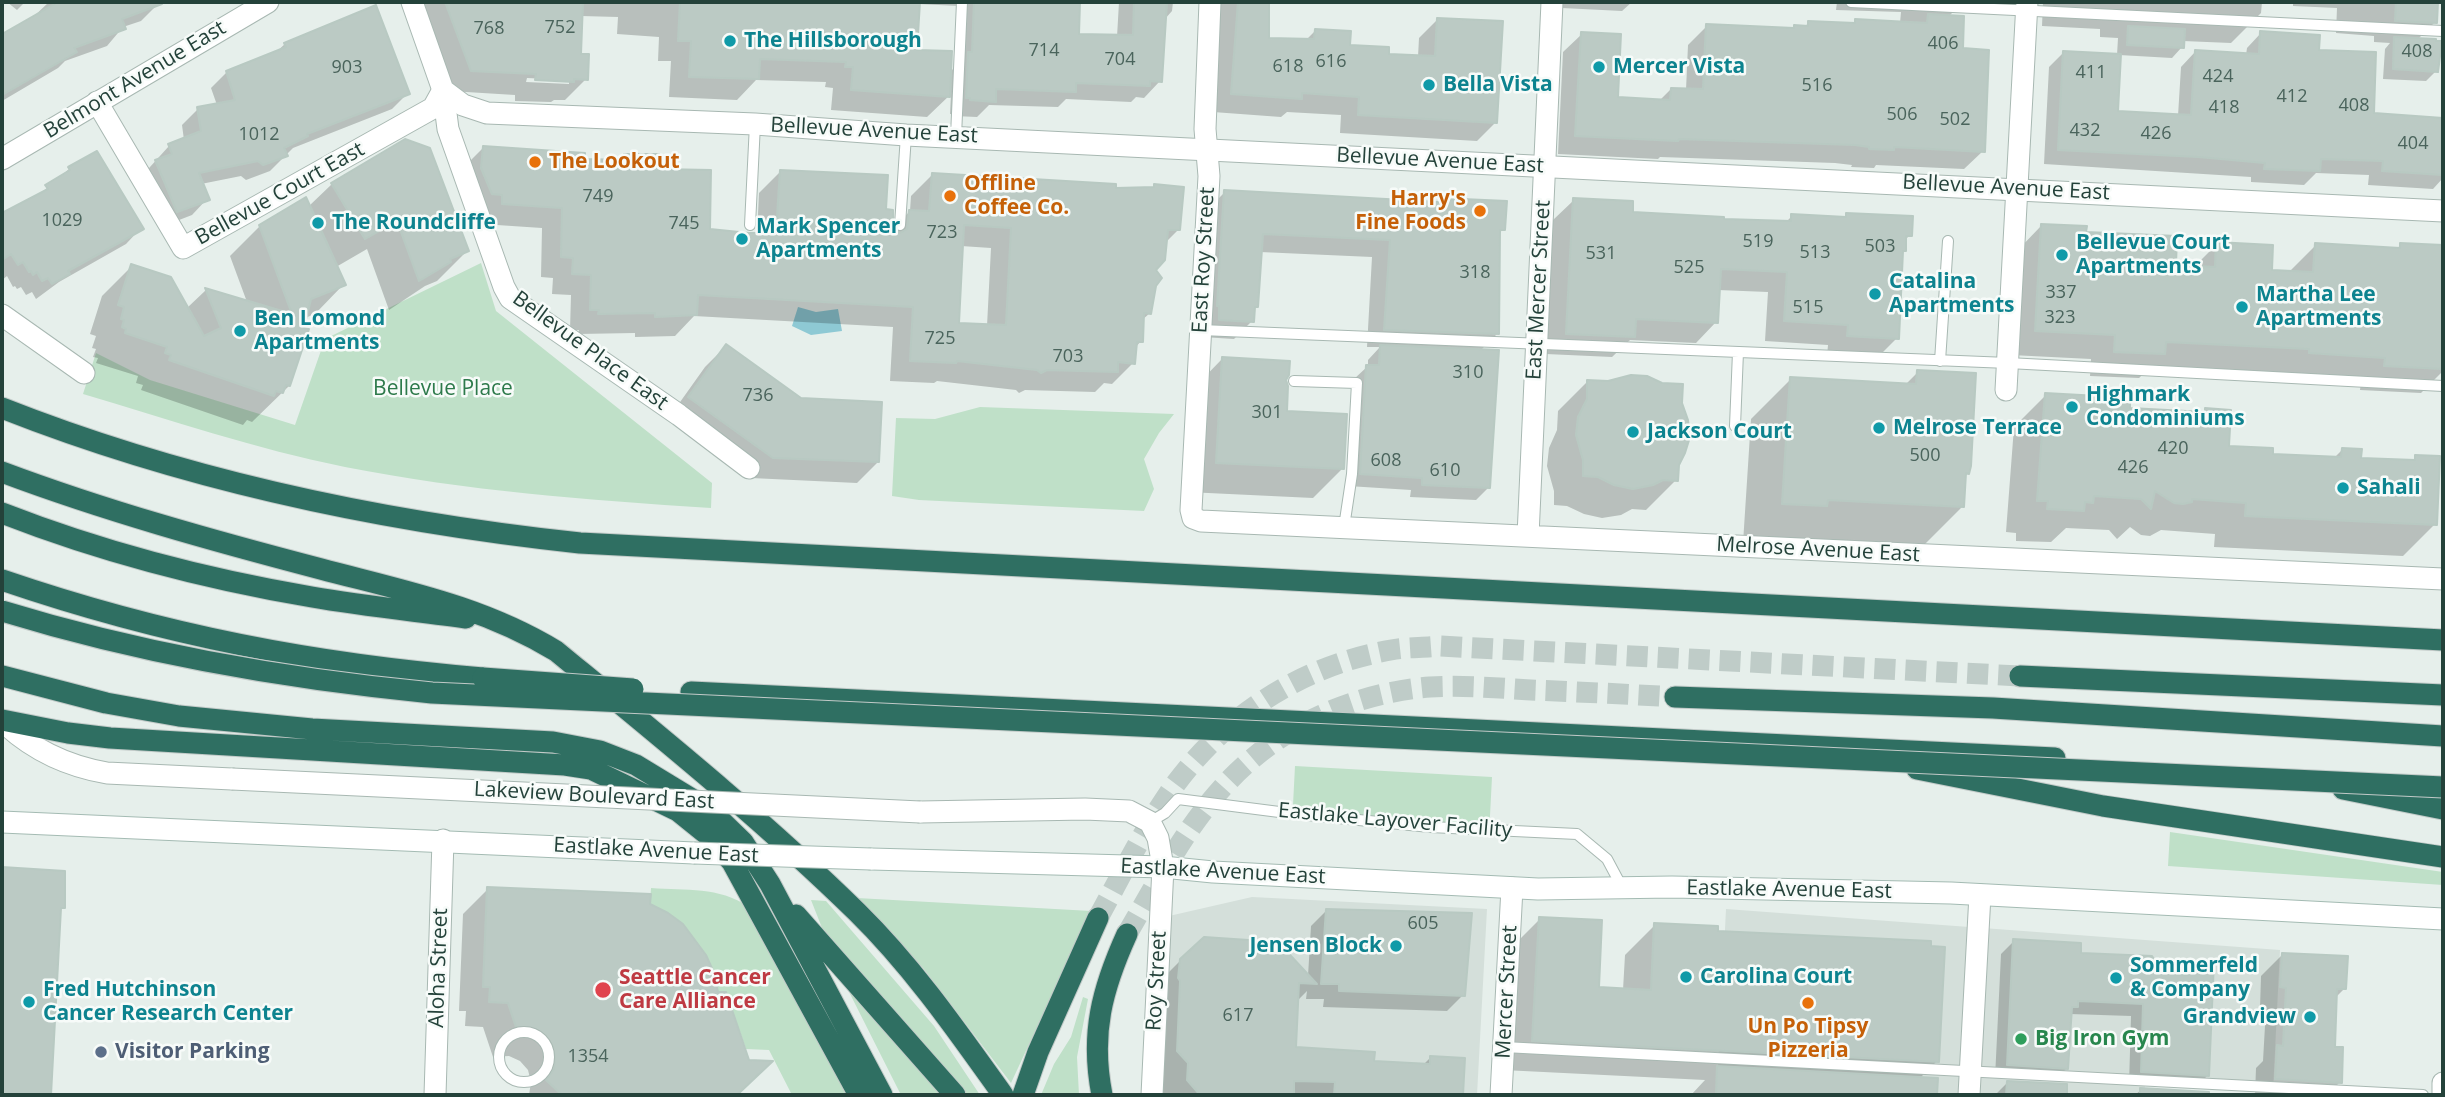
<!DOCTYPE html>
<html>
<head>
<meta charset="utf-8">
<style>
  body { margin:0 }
  #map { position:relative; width:2445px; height:1097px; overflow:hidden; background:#e6efeb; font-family:"Open Sans",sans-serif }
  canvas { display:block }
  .frame { position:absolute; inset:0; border:4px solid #24423a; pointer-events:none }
</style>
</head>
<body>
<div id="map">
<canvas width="2445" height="1097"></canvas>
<div class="frame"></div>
</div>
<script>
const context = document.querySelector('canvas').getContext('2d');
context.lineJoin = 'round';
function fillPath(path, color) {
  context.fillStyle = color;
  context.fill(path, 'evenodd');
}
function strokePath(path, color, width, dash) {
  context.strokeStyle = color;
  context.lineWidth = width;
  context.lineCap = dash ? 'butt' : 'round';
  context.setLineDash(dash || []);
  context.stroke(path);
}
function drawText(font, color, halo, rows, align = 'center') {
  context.font = font + ' "Open Sans",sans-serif';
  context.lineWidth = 5;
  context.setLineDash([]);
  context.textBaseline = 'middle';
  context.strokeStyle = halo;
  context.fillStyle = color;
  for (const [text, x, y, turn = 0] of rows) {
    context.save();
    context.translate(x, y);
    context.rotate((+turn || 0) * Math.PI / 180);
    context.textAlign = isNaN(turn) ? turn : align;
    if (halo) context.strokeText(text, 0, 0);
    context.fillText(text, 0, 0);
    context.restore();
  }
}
const built = new Path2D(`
  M1252 897 1487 909 1477 1095H1159L1169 916Z
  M1726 909 2280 950 2273 1092 2145 1086 2144 1095H1760L1761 1071 1718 1069Z`);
const green = new Path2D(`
  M481 263 496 311 712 483 711 508C586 500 468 491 345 467 256 449 170 420 83 394L96 353 150 380 295 425 325 339Z
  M980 407 1174 414 1159 433 1144 459 1154 489 1144 511 919 500 892 496 896 418 935 419Z
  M1295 766 1492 777 1489 835 1293 805Z
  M2170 832 2443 872V885L2168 866Z
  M651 888C687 891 718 886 749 907L857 1095H792L769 1050 746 1049 726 993 718 992C709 951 688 923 650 904Z
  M857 898 1091 911 1011 1083 923 968Z
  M811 900 826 901 934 1026 980 1095H901L841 976Z
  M1083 997 1088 999 1077 1057 1079 1095H1041L1054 1064 1071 1037Z`);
const water = new Path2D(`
  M798 307 816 312 838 309 842 331 811 335 792 326Z`);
const shadow = new Path2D(`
  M7 2H25L17 10Z
  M49 2H165L157 5 141 21 123 27 107 46 65 61 58 68 2 101V36L30 20Z
  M416 2H1078L1077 35 1117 37 1119 2H1173L1172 11 1164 20 1160 81 1144 98 1136 97 1131 102 1066 99 1058 107 989 105 977 117 954 116V114H950L951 94 927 117 831 110 833 88 825 87 826 82 756 80 737 100 669 97 671 61H658L659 37 617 34 618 17 581 16 579 56 586 79 565 100H554L551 102 515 101V95L450 91ZM918 4 959 6 957 65 949 73 915 52ZM527 78 569 80V84L526 82Z
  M1220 2H1268L1267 39 1306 40 1316 30 1348 47 1388 55 1418 57 1419 38 1438 19 1496 122 1477 141 1340 133 1341 115 1287 112 1281 117 1213 112Z
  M1563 2H1632L1622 11 1562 8Z
  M1837 2H1963L1949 16 1961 50 1983 151 1964 169 1876 165 1874 168 1851 167 1852 165 1835 163 1660 157 1658 159 1558 154 1563 52 1582 34 1616 99 1659 101 1671 89 1686 90 1688 45 1707 26 1792 29 1794 27 1804 28 1808 23 1853 24 1856 21 1900 23 1901 12 1836 10Z
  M2043 2H2262L2261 13 2231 43 2183 41 2182 47 2172 58 2119 55 2116 113 2178 116 2181 67 2195 52 2246 55 2247 48 2261 33 2317 52 2372 115 2443 120V178L2433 189 2368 185 2369 175 2316 173 2304 185 2251 182V177L2044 164 2049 67 2063 53 2117 55 2118 38 2100 37V29L2042 26Z
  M2285 2H2436L2435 22 2418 39 2436 71 2426 81 2383 79 2385 49 2390 43 2374 42V36L2336 33 2337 8 2293 6V2Z
  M285 44 408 93 392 109 293 148 270 171 246 180 241 176 201 184 207 199 192 215 161 227 140 178 169 146 184 140 182 125 198 109 217 105 211 88 227 72 275 53Z
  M483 148 583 161H619L625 155 656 171 708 231 757 235 759 193 780 172 884 211 891 231 910 211 911 196 932 175 1114 190 1152 189 1154 186 1178 230 1165 243 1154 270V285L1150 313 1142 320 1141 341 1135 348 1133 363 1112 384 1104 383 1095 392 1025 390 1019 393 1016 390 937 381 934 383 890 381 893 327 694 316 675 336 635 337V333L578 334 579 330H570L571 295 552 294 553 278 541 277 542 228 482 224 462 169ZM961 246 991 248 987 326 957 325Z
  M69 169 141 228 126 244 59 282 36 299 32 292 26 295 21 287 17 289 15 286 13 287 7 276 2 280V215L34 199Z
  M332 184 467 251 437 281 425 286 389 310 367 249 336 267 344 284 315 314 305 318 289 386 252 422 247 420 243 425 141 390 143 385 136 383 138 376 96 363 98 358 93 357 96 349 92 348 96 336 90 334 102 296 132 266 187 308 206 290 247 302 230 256 260 226 309 206Z
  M1225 192 1438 203 1441 201 1503 229 1499 234 1497 334 1480 351 1489 487 1476 500 1410 497 1411 490 1348 486 1354 379 1368 366V360L1380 347H1367L1372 257 1260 252 1257 306 1253 310 1252 321 1234 339 1202 337 1207 210Z
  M1574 200 1631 214 1722 221 1785 223 1792 216 1843 219 1847 215 1910 235 1904 241V250L1901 253 1897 338 1877 358 1827 356 1828 345 1765 341 1768 292 1718 290 1716 322 1696 343 1630 340 1612 357 1546 354 1553 220Z
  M2041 226 2084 233 2174 266 2193 268 2217 244 2270 272 2291 273V270L2316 245 2396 249 2401 245 2443 247V371L2421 393 2360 390 2361 382 2151 367 2139 378 2090 376 2091 359 2011 355 2017 251Z
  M726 346 878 462 857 483 751 478 668 419 705 367Z
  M1222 359 1284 380 1285 413 1343 468 1313 498 1187 492 1193 389Z
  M1918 372 1967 473 1964 475 1963 506 1923 546 1743 543 1751 419 1791 379 1905 385Z
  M1588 381 1680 403 1676 480 1646 510 1632 509 1621 515 1602 518 1584 514 1567 506 1554 505V491L1547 466 1549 448 1557 430 1558 411Z
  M2046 395 2097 402 2128 410 2202 414 2206 410 2227 448 2271 455 2334 458 2342 450 2359 459 2410 462 2416 457 2435 524 2403 556 2214 547 2215 534 2161 530 2150 536 2141 535 2130 527 2117 539 2109 530 2066 528 2051 542 2016 541V533L2006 532 2014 427Z
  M2 869 63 873V907L59 912 49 1095H2Z
  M488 889 648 905 716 994 748 1061 769 1062 736 1095H529L531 1082 528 1070 520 1061 509 1056 493 1057 483 1027 465 1026 466 1011H459L463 914Z
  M1327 910 1463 995 1447 1011 1323 1007 1324 999H1306L1307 991 1297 1001 1294 1049 1372 1062 1423 1065 1431 1057 1463 1059 1462 1095H1162L1154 987 1181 960 1308 976 1311 926Z
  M1540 919 1597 989 1623 990 1625 955 1655 925 1716 933 1937 1061 1920 1078 1938 1092V1095H1691L1705 1080 1503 1070 1510 949Z
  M2014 941 2157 967 2208 1075 2195 1088 2129 1085 2131 1016 2070 1014 2067 1068 2054 1081 1995 1078 2001 954Z
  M2282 955 2345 988 2335 998 2333 1049 2340 1082 2327 1095H2255L2256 1068 2263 1061 2266 1008H2260L2261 976Z
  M2007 1083 2066 1086 2065 1095H1995Z
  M2141 1090 2233 1095H2135Z`);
const building = new Path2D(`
  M58 2H161L162 4 122 19 126 29 74 48 77 52 2 95V34Z
  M445 2H583L581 54H589L588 80 574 79V82L535 80 536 74 471 71Z
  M680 2H920L917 50 952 51 950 97 851 90 853 67H845L846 62 760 59 759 79 689 77 691 41H678Z
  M974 2H1080L1079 34 1133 35 1134 2H1167L1162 82 1150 81V86L1076 83V92L996 89V102L970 100V98H966L968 52H972Z
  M1238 2H1269V38L1314 39 1315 29 1351 31 1350 45 1389 47V54L1435 56 1437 18 1503 21 1497 123 1358 115 1359 97 1302 93V99L1231 94Z
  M2396 2H2438L2437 23 2395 21Z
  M376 5 410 94 307 134 308 136 284 148 288 156 263 165 258 161 199 173 210 200 177 212 155 160 172 154 168 144 201 131 197 107 235 100 226 71 286 47 284 43Z
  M1928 14 1964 16 1963 48 1989 50 1985 152 1894 147V150L1869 149V147L1855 145 1679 139 1678 141 1575 136 1581 32 1621 34 1618 97 1670 100 1671 88 1703 89 1706 24 1794 28V25L1808 26V21L1855 23V19L1927 23Z
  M2128 26 2185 29 2184 48 2127 45Z
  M2260 31 2320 35 2319 50 2376 52 2374 113 2443 118V175L2382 171 2383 161 2321 159 2320 171 2264 169 2265 163 2199 157 2058 150 2063 51 2121 54 2118 111 2191 115 2195 50 2259 54Z
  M2394 37 2436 39V41H2442L2438 72 2393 69Z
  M405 139 430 148 469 251 450 259 451 262 419 281 397 221 365 239 331 183Z
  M483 146 585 153V159L624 160V154H659L658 169 711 170 710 229 749 233H776L780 170 888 175 886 209 893 210V228L900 233 907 229 909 210 929 211 932 173 1116 184V188L1154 187V184L1184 187 1180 230H1168L1165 260 1156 270 1162 278 1156 286 1151 314 1144 313 1143 342H1137L1135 364 1118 362V372L1047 370 1041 373 1037 370 957 361 956 363 910 361 913 307 698 295 697 315 655 317V313L598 314 599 310H590L591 275 572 274 573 258 561 257 562 208 502 204V195L492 194 481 168ZM964 225 1011 228 1006 325 959 323Z
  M97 151 144 229 68 271 70 274 52 284 48 278 42 281 37 272 33 275 31 271 29 272 23 262 18 265 11 254 2 260V213L48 189 45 185 70 170 68 167Z
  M1224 190 1440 202V199L1462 200V199L1507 201 1505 230H1500L1499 334 1384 330 1390 240 1263 234 1258 307H1255L1254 322 1219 320V306H1217Z
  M306 197 346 285 311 299 304 328 309 329 290 386 286 385 283 393 276 391 274 396 169 360 171 355 165 353 167 347 125 333 126 329 122 327 124 320 121 319 124 307 118 305 131 264 171 277 204 336 221 328 205 288 292 314 259 225Z
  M1573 198 1633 201V212L1724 217V219L1791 221V214L1846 217V213L1913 216 1912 236H1906V251H1903L1899 339 1847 336 1848 325 1784 321 1787 272 1721 269 1718 323 1636 319 1635 337 1566 334Z
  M2041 224 2087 226 2086 232 2177 236 2176 265 2215 267 2216 242 2273 245 2272 270 2313 272 2315 243 2400 248V243L2443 245V369L2384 366 2385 358 2309 353V349L2166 342 2165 354 2114 352 2115 335 2035 331Z
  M726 344 801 398 882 402 879 462 773 458 688 397Z
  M1380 345 1499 350 1490 488 1422 485V478L1360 474 1366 365H1379Z
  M1222 357 1290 361 1289 375 1286 380 1288 386 1287 411 1347 414 1344 469 1216 463Z
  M1917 370 1976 373 1971 466 1969 474 1966 473 1964 507 1828 500 1827 506 1782 504 1790 377 1916 384Z
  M1631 375 1647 376 1662 383 1683 384 1682 403 1688 420 1690 437 1685 453 1679 465 1678 481 1663 480 1653 485 1633 489 1614 485 1598 477 1583 476V460L1576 435 1578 417 1587 399V380L1608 381Z
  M2045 393 2099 396V400L2130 402V408L2205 412V408L2231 410 2229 446 2273 448V454L2341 457 2342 448 2362 449 2361 458 2415 460V455L2440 456 2437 525 2245 516 2246 503 2192 499V502L2183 504 2174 503 2155 491 2151 509 2141 499 2094 496 2093 503 2085 502 2084 511 2047 509 2048 501H2037Z
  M2 867 65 871V908H61L51 1095H2Z
  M487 887 651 894 650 904 668 913 683 924 706 955 714 973 718 992H726L749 1060 773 1061 737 1095 588 1092V1095H562L546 1080 554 1069 555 1057 552 1045 545 1037 535 1032 518 1033 508 1003 489 1002 490 987H483Z
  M1326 909 1472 913 1465 996 1339 991V984H1321Z
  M1539 917 1602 920 1599 987 1651 990 1654 923 1718 926V931L1931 941V946L1945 947 1939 1062 1532 1041Z
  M1204 937 1278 942 1317 984 1299 983 1296 1047 1375 1052 1374 1061 1430 1064V1056L1465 1058 1463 1095H1334L1335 1082 1294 1081V1095H1200L1187 1080 1188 1063 1177 1051 1180 981 1178 978 1180 959Z
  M2013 939 2081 943V953L2152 956 2158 966 2168 974 2189 975 2214 961 2209 1076 2141 1072 2143 1004 2078 1001V1007H2072L2068 1069 2007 1065Z
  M2282 953 2348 956 2346 989H2337L2335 1047H2343L2342 1083 2275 1079 2277 1045 2283 1046 2286 988 2280 987Z
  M1717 1066 1938 1078 1937 1095H1716Z
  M2007 1081 2067 1084V1095H2006Z
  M2140 1088 2209 1092V1095H2140Z`);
const motorwayTunnel = new Path2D(`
  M1098 918C1121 876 1142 833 1169 793 1222 717 1300 666 1391 650 1407 647 1423 648 1439 646L2020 676
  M1127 934C1156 884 1184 830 1223 787 1276 728 1352 693 1430 687 1463 685 1497 688 1531 690 1579 692 1627 694 1675 697`);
const service = new Path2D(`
  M1851 2 2443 31
  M956 136 962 2
  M750 225 755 124
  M900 225 906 135
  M1201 330 2008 363 2443 386
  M1940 361 1948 241
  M1294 381 1357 383 1352 474 1344 527
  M1735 426 1738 352
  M1150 822 1165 813 1178 799 1287 813 1430 827 1577 834 1607 859 1623 889
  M499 1057a25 25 0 1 1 50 0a25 25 0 1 1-50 0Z
  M1504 1047 2423 1095`);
const minor = new Path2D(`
  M1210 2 1205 129 1209 176 1191 510 1193 518 1201 521 2443 579
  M443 90 448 129 504 287 510 298 679 415 749 468
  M97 102 183 248 433 108 443 90
  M2 315 84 373
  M2006 390 2027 2
  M1528 536 1552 2
  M435 1095 443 840
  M1152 1095 1163 867
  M2443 1095V1083`);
const tertiary = new Path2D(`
  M412 2 443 90 463 105 487 113 755 124 906 135 2443 211
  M2 159 268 2
  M2 721C32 750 66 766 107 773L232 779
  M920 812 1085 809 1129 811 1150 822 1158 838 1163 867
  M1501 1095 1512 888
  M1969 1095 1980 895`);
const secondary = new Path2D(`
  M2 822 694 853
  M871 859 1163 867 1213 872 1538 889 1672 887 1951 893 2443 919`);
const motorway = new Path2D(`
  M2 408C187 481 383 522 580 543L2443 640
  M2 472C106 511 214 541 321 569 404 591 482 606 556 651 658 735 762 819 857 912 913 967 958 1032 1003 1095
  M2 513C102 552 206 579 312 597 363 606 415 611 466 618
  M2 580C163 635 314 664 483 678
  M2 676 106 703 179 716 312 729 553 742 600 751 636 765 710 810 743 842 770 884 882 1095
  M2020 676 2443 695
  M691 692 2055 758
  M1675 697 1993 708 2443 736
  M2 720 68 733 110 738 565 765 591 769 678 811 709 836 732 862 859 1095
  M1917 769 2103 806 2443 857
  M2343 789 2443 809
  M796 915 955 1095
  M1023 1095 1038 1052 1098 918
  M1102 1095C1090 1034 1102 989 1127 934`);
const tertiaryBridge = new Path2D(`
  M232 779 920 812`);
const secondaryBridge = new Path2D(`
  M694 853 871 859`);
const motorwayBridge = new Path2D(`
  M2 611C142 654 286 679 432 693L2443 787
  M483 678 633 689`);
const markers = [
  [730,41,7,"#0f9aa8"],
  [1599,67,7,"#0f9aa8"],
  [1429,85,7,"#0f9aa8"],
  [535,162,7,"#e8710a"],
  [950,196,7,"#e8710a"],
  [1480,211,7,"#e8710a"],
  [318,223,7,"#0f9aa8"],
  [742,239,7,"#0f9aa8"],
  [2062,255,7,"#0f9aa8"],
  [1875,294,7,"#0f9aa8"],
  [2242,307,7,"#0f9aa8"],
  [240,331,7,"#0f9aa8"],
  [2072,407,7,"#0f9aa8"],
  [1879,428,7,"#0f9aa8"],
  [1633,432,7,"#0f9aa8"],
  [2343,488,7,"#0f9aa8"],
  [1396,946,7,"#0f9aa8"],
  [1686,977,7,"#0f9aa8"],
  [2116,978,7,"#0f9aa8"],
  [603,990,9,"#e0444e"],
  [29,1002,7,"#0f9aa8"],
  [1808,1003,7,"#e8710a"],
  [2310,1017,7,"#0f9aa8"],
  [2021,1039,7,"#2e9e5b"],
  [101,1052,7,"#5c6f8a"]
];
const numberNames = [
  ["752",560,28],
  ["768",489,29],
  ["406",1943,44],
  ["714",1044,51],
  ["408",2417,52],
  ["704",1120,60],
  ["616",1331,62],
  ["618",1288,67],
  ["903",347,68],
  ["411",2091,73],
  ["424",2218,77],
  ["516",1817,86],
  ["412",2292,97],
  ["408",2354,106],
  ["418",2224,108],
  ["506",1902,115],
  ["502",1955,120],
  ["432",2085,131],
  ["426",2156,134],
  ["1012",259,135],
  ["404",2413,144],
  ["749",598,197],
  ["1029",62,221],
  ["745",684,224],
  ["723",942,233],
  ["519",1758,242],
  ["503",1880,247],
  ["513",1815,253],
  ["531",1601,254],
  ["525",1689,268],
  ["318",1475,273],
  ["337",2061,293],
  ["515",1808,308],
  ["323",2060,318],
  ["725",940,339],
  ["703",1068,357],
  ["310",1468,373],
  ["736",758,396],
  ["301",1267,413],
  ["420",2173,449],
  ["500",1925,456],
  ["608",1386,461],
  ["426",2133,468],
  ["610",1445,471],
  ["605",1423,924],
  ["617",1238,1016],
  ["1354",588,1057]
];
const cultureNames = [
  ["The Hillsborough",744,41],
  ["Mercer Vista",1613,67],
  ["Bella Vista",1443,85],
  ["The Roundcliffe",332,223],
  ["Mark Spencer",756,227],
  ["Apartments",756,251],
  ["Bellevue Court",2076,243],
  ["Apartments",2076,267],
  ["Catalina",1889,282],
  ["Apartments",1889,306],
  ["Martha Lee",2256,295],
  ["Apartments",2256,319],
  ["Ben Lomond",254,319],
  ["Apartments",254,343],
  ["Highmark",2086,395],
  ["Condominiums",2086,419],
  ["Melrose Terrace",1893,428],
  ["Jackson Court",1647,432],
  ["Sahali",2357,488],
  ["Jensen Block",1382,946,"right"],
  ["Sommerfeld",2130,966],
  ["& Company",2130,990],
  ["Carolina Court",1700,977],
  ["Fred Hutchinson",43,990],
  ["Cancer Research Center",43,1014],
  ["Grandview",2296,1017,"right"]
];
const streetNames = [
  ["Belmont Avenue East",135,80,-31],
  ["Bellevue Avenue East",874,131,3],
  ["Bellevue Avenue East",1440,161,3],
  ["Bellevue Avenue East",2006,188,3],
  ["Bellevue Court East",280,194,-29],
  ["East Roy Street",1204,260,-87],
  ["East Mercer Street",1539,290,-87],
  ["Bellevue Place East",590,351,36],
  ["Melrose Avenue East",1818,550,3],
  ["Lakeview Boulevard East",594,796,3],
  ["Eastlake Layover Facility",1395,821,5],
  ["Eastlake Avenue East",656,851,3],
  ["Eastlake Avenue East",1223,872,3],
  ["Eastlake Avenue East",1789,890,1],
  ["Aloha Street",439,968,-88],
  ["Roy Street",1157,981,-87],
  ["Mercer Street",1507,992,-87]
];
const foodNames = [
  ["The Lookout",549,162],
  ["Offline",964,184],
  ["Coffee Co.",964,208],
  ["Harry's",1466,199,"right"],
  ["Fine Foods",1466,223,"right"],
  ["Un Po Tipsy",1808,1027,"center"],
  ["Pizzeria",1808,1051,"center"]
];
const parkNames = [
  ["Bellevue Place",443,389]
];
const healthNames = [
  ["Seattle Cancer",619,978],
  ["Care Alliance",619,1002]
];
const leisureNames = [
  ["Big Iron Gym",2035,1039]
];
const serviceNames = [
  ["Visitor Parking",115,1052]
];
fillPath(built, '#d4dfda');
fillPath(green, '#bfe0c8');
fillPath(water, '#8ec9d4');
fillPath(shadow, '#0003');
fillPath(building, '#bbcac4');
strokePath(building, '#b8c9c2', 2);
strokePath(motorwayTunnel, '#bfccc8', 21, [21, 10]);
strokePath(service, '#a8b8b2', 12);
strokePath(minor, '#a8b8b2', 23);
strokePath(tertiary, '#a8b8b2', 23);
strokePath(secondary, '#a4bbb3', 23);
strokePath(motorway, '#c2cac8', 23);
strokePath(service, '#fff', 10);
strokePath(minor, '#fff', 21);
strokePath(tertiary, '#fff', 21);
strokePath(secondary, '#fff', 21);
strokePath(motorway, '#2f6f62', 21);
strokePath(tertiaryBridge, '#a8b8b2', 23, []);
strokePath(secondaryBridge, '#a4bbb3', 23, []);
strokePath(motorwayBridge, '#c2cac8', 23, []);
strokePath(tertiaryBridge, '#fff', 21);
strokePath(secondaryBridge, '#fff', 21);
strokePath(motorwayBridge, '#2f6f62', 21);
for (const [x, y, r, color] of markers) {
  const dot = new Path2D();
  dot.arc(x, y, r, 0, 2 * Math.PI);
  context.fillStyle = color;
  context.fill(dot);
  strokePath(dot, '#f7fbf9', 2.5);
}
drawText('18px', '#4a645c', null, numberNames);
drawText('bold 21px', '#0d838f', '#f7fbf9', cultureNames, 'left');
drawText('21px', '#24423a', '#f7fbf9', streetNames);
drawText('bold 21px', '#c56008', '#f7fbf9', foodNames, 'left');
drawText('21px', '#2d7a4b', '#f7fbf9', parkNames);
drawText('bold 21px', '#be3a42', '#f7fbf9', healthNames, 'left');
drawText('bold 21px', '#27864d', '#f7fbf9', leisureNames, 'left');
drawText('bold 21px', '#4e5e75', '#f7fbf9', serviceNames, 'left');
</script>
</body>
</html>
